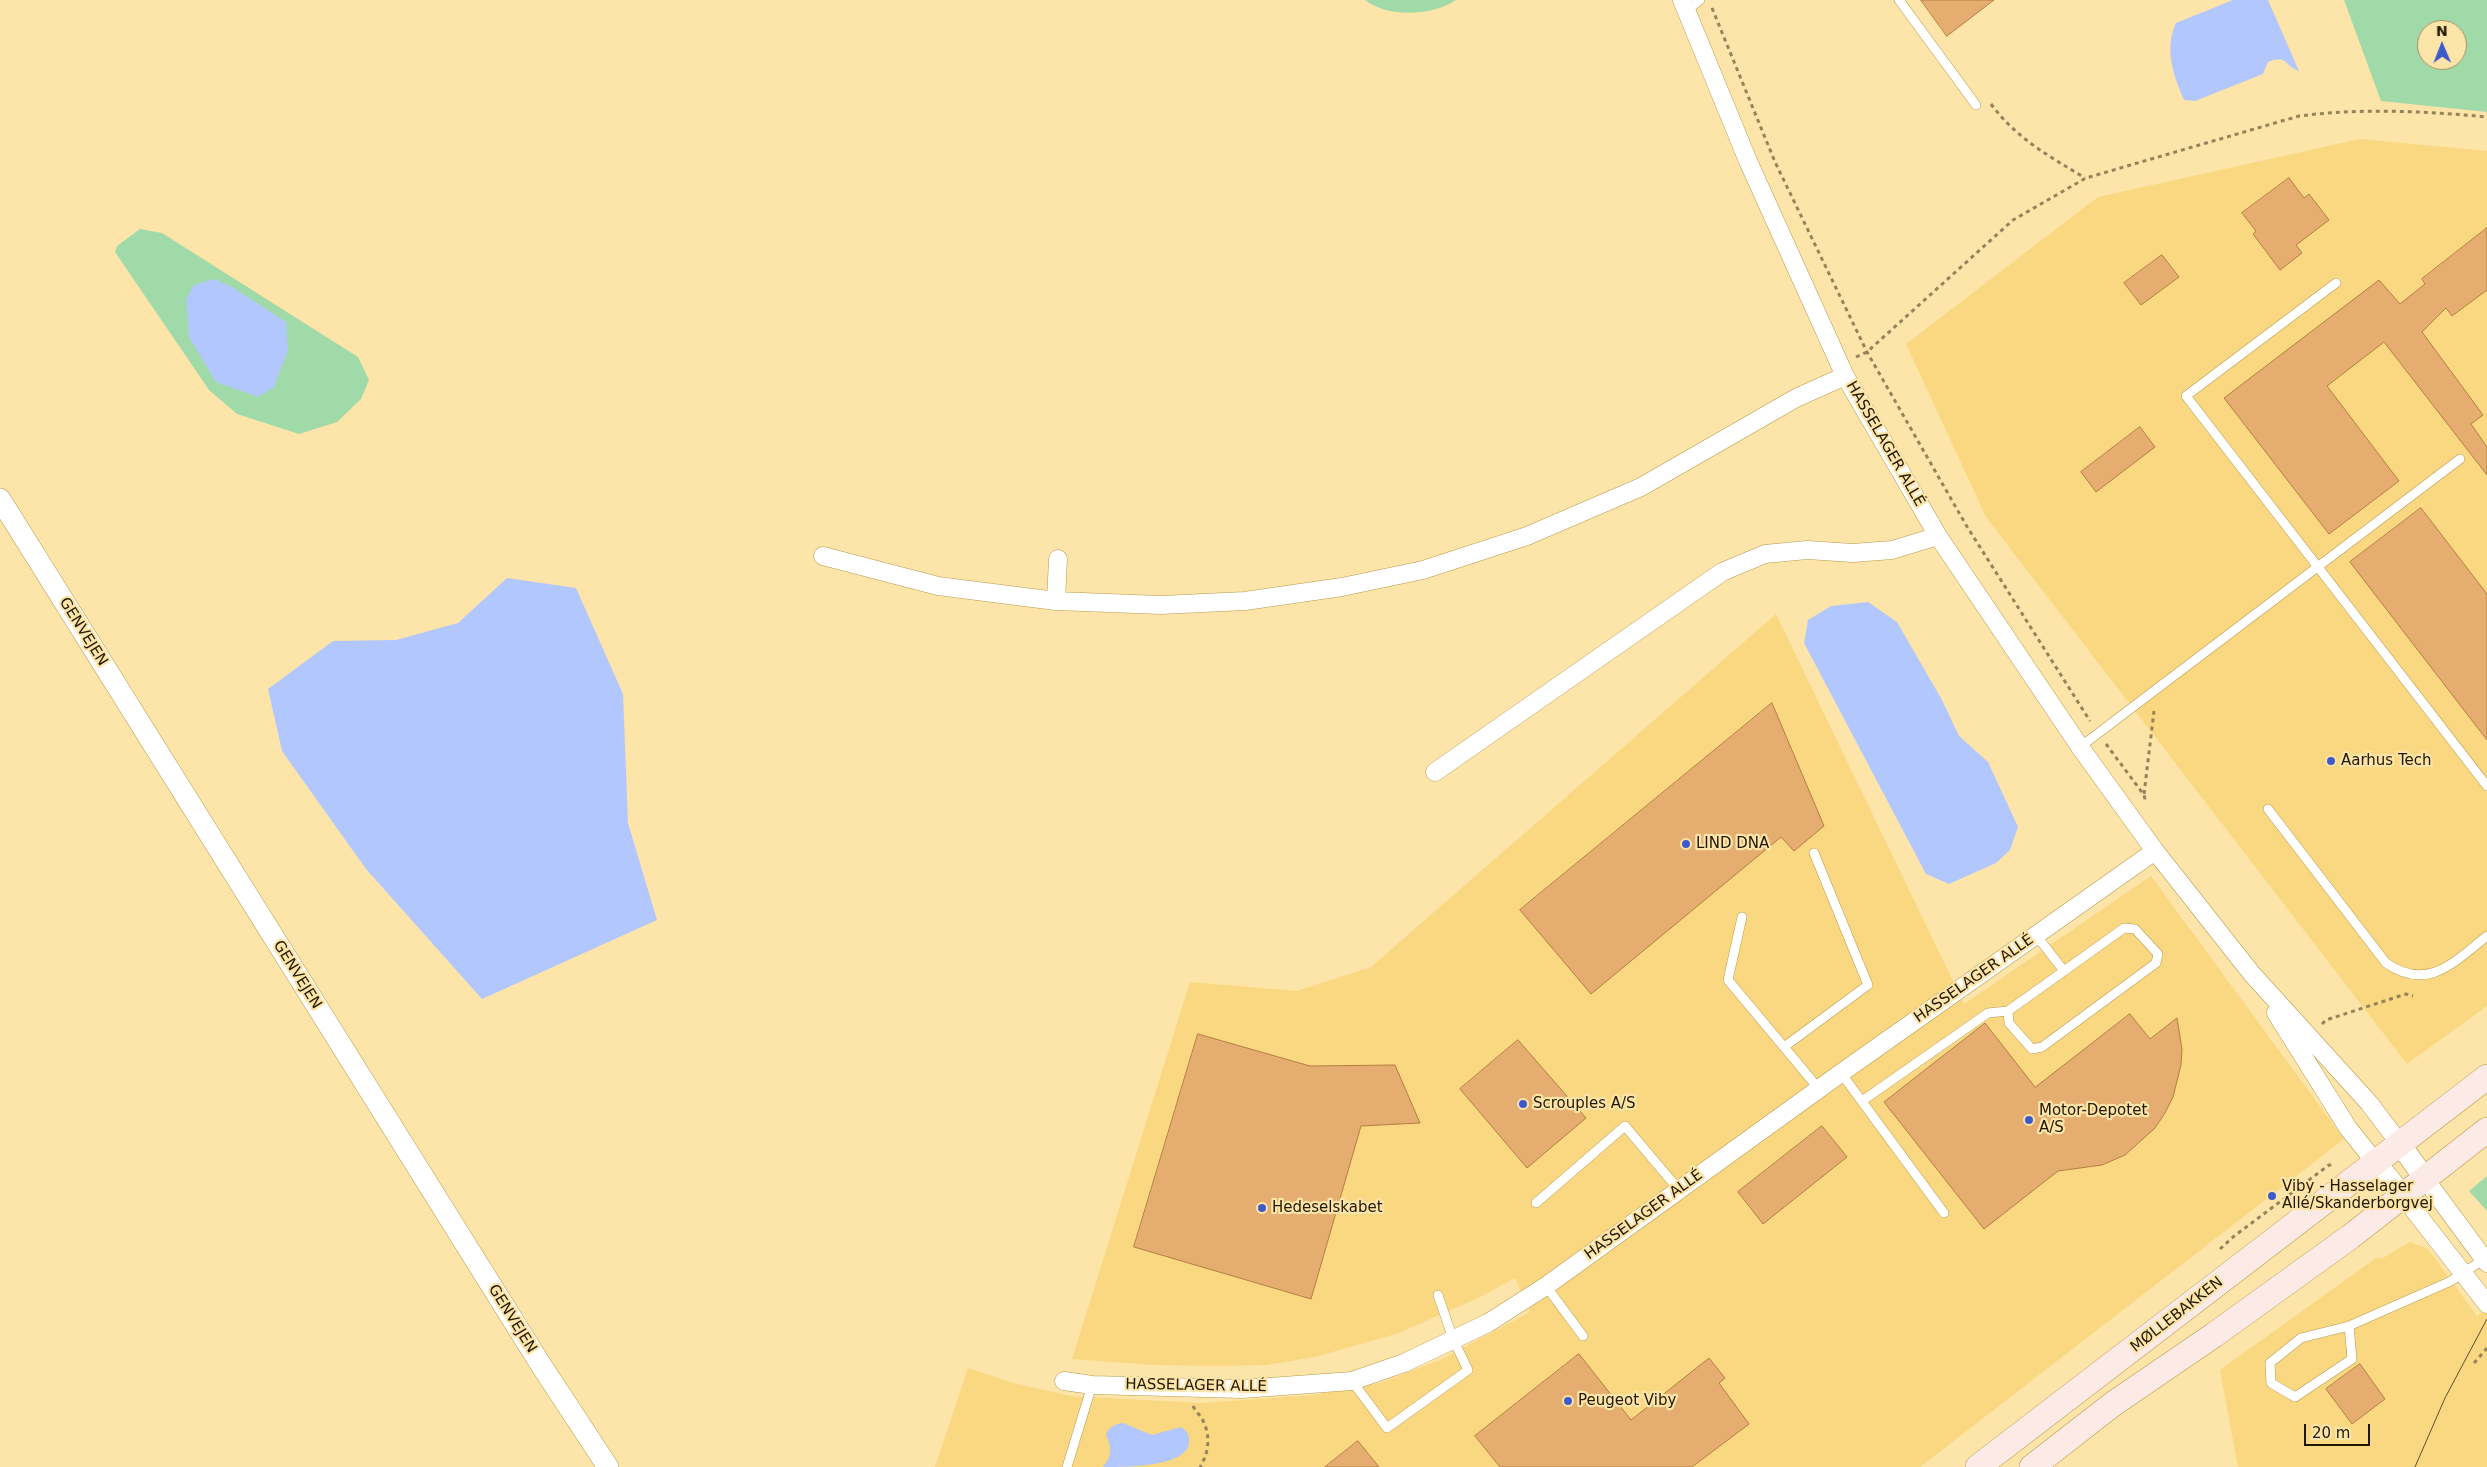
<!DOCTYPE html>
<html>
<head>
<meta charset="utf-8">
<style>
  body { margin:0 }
  #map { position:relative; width:2487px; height:1467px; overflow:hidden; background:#fde4a8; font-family:"DejaVu Sans",sans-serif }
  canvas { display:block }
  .north { position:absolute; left:2417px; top:20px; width:50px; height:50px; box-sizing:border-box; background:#fde4a8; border:1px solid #a59266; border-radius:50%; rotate:359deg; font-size:14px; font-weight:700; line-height:20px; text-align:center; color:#211802 }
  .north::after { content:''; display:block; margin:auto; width:18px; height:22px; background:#3d5acc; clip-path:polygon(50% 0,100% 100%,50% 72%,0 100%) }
  .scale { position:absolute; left:2304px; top:1424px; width:66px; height:22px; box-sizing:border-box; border:2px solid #211802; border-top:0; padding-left:6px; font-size:15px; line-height:18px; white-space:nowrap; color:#211802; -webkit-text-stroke:4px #fde4a8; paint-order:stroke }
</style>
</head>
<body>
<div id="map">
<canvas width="2487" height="1467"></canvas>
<div class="north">N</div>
<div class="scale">20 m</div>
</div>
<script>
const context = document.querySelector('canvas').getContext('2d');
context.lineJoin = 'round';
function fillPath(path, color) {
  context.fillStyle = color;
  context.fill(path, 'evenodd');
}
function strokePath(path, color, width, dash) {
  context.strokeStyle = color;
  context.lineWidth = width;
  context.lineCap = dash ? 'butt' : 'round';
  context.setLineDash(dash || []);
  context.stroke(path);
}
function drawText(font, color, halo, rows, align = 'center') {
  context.font = font + ' "DejaVu Sans",sans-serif';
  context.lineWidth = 4.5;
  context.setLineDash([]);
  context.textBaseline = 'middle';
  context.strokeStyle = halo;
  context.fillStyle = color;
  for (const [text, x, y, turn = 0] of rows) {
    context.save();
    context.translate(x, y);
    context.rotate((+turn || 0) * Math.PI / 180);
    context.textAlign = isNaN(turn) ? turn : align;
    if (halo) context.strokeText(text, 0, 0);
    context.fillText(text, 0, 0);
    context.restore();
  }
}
const built = new Path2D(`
  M2360 139 2487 151V1006L2407 1064 1986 517 1906 344 2098 197Z
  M1776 614 1964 1004 2151 876 2344 1139 1920 1467H935L968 1368 1017 1384 1071 1396 1201 1403 1314 1395 1380 1383 1440 1360 1530 1312 1515 1278 1480 1297 1399 1333 1315 1357 1266 1365 1217 1366 1154 1365 1072 1359 1190 982 1297 991 1371 967Z
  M2410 1242 2428 1249 2477 1316 2487 1308V1467H2238L2220 1370 2376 1258H2383Z`);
const green = new Path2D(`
  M1365 0H1456C1432 16 1388 18 1365 0Z
  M2344 0H2487V112L2381 101ZM2427 30H2457V60H2427Z
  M140 229 162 233 358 357 369 380 361 399 337 422 299 434 237 414 209 390 115 252 117 246Z
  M2487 1176V1211L2469 1191Z`);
const water = new Path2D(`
  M2233 0H2268L2299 71C2284 66 2288 54 2268 62L2263 74 2195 101 2184 100C2173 74 2164 49 2176 23Z
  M214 279 232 287 286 322 288 350 274 387 258 397 216 382 189 337 186 299 194 285Z
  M507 578 576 588 623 694 628 823 657 920 482 999 366 869 282 751 268 689 333 641 396 640 458 623Z
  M1868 602 1897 622 1942 700 1959 736 1988 762 2018 827 2010 850 1996 863 1949 884 1926 874 1804 643 1808 620 1831 606Z
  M1123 1423 1152 1435 1181 1427C1187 1431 1190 1435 1189 1443 1186 1467 1126 1467 1103 1467 1112 1456 1112 1448 1106 1435 1108 1427 1115 1424 1123 1423Z`);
const building = new Path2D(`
  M1921 0H1994L1947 36Z
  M2289 178 2304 198 2309 194 2329 220 2296 245 2302 253 2280 270 2253 234 2256 231 2242 213Z
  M2487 228V290L2452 316 2446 308 2422 332 2483 415 2471 424 2487 447V475L2384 342 2327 386 2399 481 2329 534 2224 398 2379 280 2400 304 2425 284 2422 279Z
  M2162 255 2179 277 2141 305 2124 283Z
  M2140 427 2155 447 2096 492 2081 472Z
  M2421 508 2487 594V740L2350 562Z
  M1772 703 1824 826 1794 851 1781 837 1591 994 1520 910Z
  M2130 1014 2150 1039 2177 1018 2182 1049 2181 1065 2173 1097 2165 1113 2155 1128 2125 1155 2102 1165 2058 1171 1984 1229 1884 1102 1985 1023 2035 1087Z
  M1198 1034 1310 1066 1395 1065 1420 1123 1361 1126 1311 1299 1134 1247Z
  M1518 1040 1586 1118 1527 1168 1460 1089Z
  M1822 1126 1847 1157 1763 1224 1738 1192Z
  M1579 1354 1631 1420 1709 1358 1725 1378 1719 1383 1749 1424 1692 1467H1500L1475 1436Z
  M2360 1364 2385 1399 2352 1424 2326 1389Z
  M1358 1441 1379 1467H1325Z`);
const path = new Path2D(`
  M1712 8 1775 162 1867 352 1966 525 2090 721
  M1991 104C2017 139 2049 156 2085 178
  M1856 357 1867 352 2013 220 2086 178 2299 116C2362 108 2425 111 2487 117
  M2106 744 2144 795 2146 803
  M2144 794 2154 711
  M2322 1024 2326 1020 2406 994 2413 996
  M2220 1249 2233 1237 2329 1165H2333
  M2474 1363 2487 1348
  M1193 1406C1196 1412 1202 1417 1204 1423 1211 1438 1208 1454 1200 1467`);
const service = new Path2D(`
  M1899 0 1976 105
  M1686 11 1700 0
  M2336 283 2186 396 2487 786
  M2080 747 2460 459
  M2268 809 2386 963C2428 992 2454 962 2487 936
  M1814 853 1868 985 1784 1047 1819 1089
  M1742 917 1728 980 1784 1047
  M2036 935 2064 971 2124 928 2135 929 2158 954 2156 963 2042 1047 2032 1049 2009 1023 2008 1011 2064 971
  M1841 1073 1944 1213
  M1862 1101 1988 1013 2008 1011
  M1536 1203 1625 1126 1679 1190
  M1546 1286 1583 1336
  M2349 1326 2352 1359 2295 1397 2271 1383 2270 1363 2301 1338 2349 1326 2451 1281 2484 1259
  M1352 1381 1387 1428 1468 1370 1453 1339 1438 1295
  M1067 1467 1092 1385`);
const minor = new Path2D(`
  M1682 0 1748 161 1845 376 1938 536 2080 747 2155 851 2252 974 2369 1103 2400 1144
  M823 556 938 586 1056 601 1161 605 1245 601 1342 587 1423 570 1527 536 1641 487 1796 398 1845 376
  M1056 601 1058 559
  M1435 772 1722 572 1765 554 1807 550 1853 553 1892 550 1938 536
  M2276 1013 2348 1128 2376 1163
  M2425 1179 2487 1263
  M2403 1196 2487 1304
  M1064 1381 1092 1385 1242 1389 1352 1381 1404 1363 1488 1323 1546 1286 1841 1073 2155 851`);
const tertiary = new Path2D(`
  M0 499 541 1365 608 1467
  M2400 1144 2425 1179
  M2376 1163 2403 1196`);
const secondary = new Path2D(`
  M1978 1467 2487 1077
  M2032 1467 2113 1404 2214 1335 2350 1237 2487 1130`);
const tram = new Path2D(`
  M2415 1467 2445 1398 2487 1319`);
const markers = [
  [2331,761,5,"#3d5acc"],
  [1686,844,5,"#3d5acc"],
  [1523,1104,5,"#3d5acc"],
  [2029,1120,5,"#3d5acc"],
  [2272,1196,5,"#3d5acc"],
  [1262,1208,5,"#3d5acc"],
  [1568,1401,5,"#3d5acc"]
];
const streetNames = [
  ["HASSELAGER ALLÉ",1885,444,60],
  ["GENVEJEN",83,632,58],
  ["GENVEJEN",297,975,58],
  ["HASSELAGER ALLÉ",1974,979,-35],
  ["HASSELAGER ALLÉ",1644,1215,-36],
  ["MØLLEBAKKEN",2177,1315,-38],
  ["GENVEJEN",512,1319,58],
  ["HASSELAGER ALLÉ",1196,1386,1]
];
const poiNames = [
  ["Aarhus Tech",2341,761],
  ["LIND DNA",1696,844],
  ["Scrouples A/S",1533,1104],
  ["Motor-Depotet",2039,1111],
  ["A/S",2039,1128],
  ["Viby - Hasselager",2282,1187],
  ["Allé/Skanderborgvej",2282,1204],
  ["Hedeselskabet",1272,1208],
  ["Peugeot Viby",1578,1401]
];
fillPath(built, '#fad882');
fillPath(green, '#a1daa9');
fillPath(water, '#b2c7fe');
fillPath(building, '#e5ad6f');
strokePath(building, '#b47f41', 1);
strokePath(service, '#b79a4d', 10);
strokePath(minor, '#b79a4d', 19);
strokePath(tertiary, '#b79a4d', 22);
strokePath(secondary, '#b79a4d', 26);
strokePath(path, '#958359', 3, [4, 4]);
strokePath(service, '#fff', 9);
strokePath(minor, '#fff', 18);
strokePath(tertiary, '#fff', 21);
strokePath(secondary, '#fceae7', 25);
strokePath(tram, '#5d502f', 1);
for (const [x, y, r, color] of markers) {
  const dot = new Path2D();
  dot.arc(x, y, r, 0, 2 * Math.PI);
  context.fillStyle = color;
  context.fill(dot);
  strokePath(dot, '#fde4a8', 2);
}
drawText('15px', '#211802', '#fde4a8', streetNames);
drawText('15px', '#211802', '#fde4a8', poiNames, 'left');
</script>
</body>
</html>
